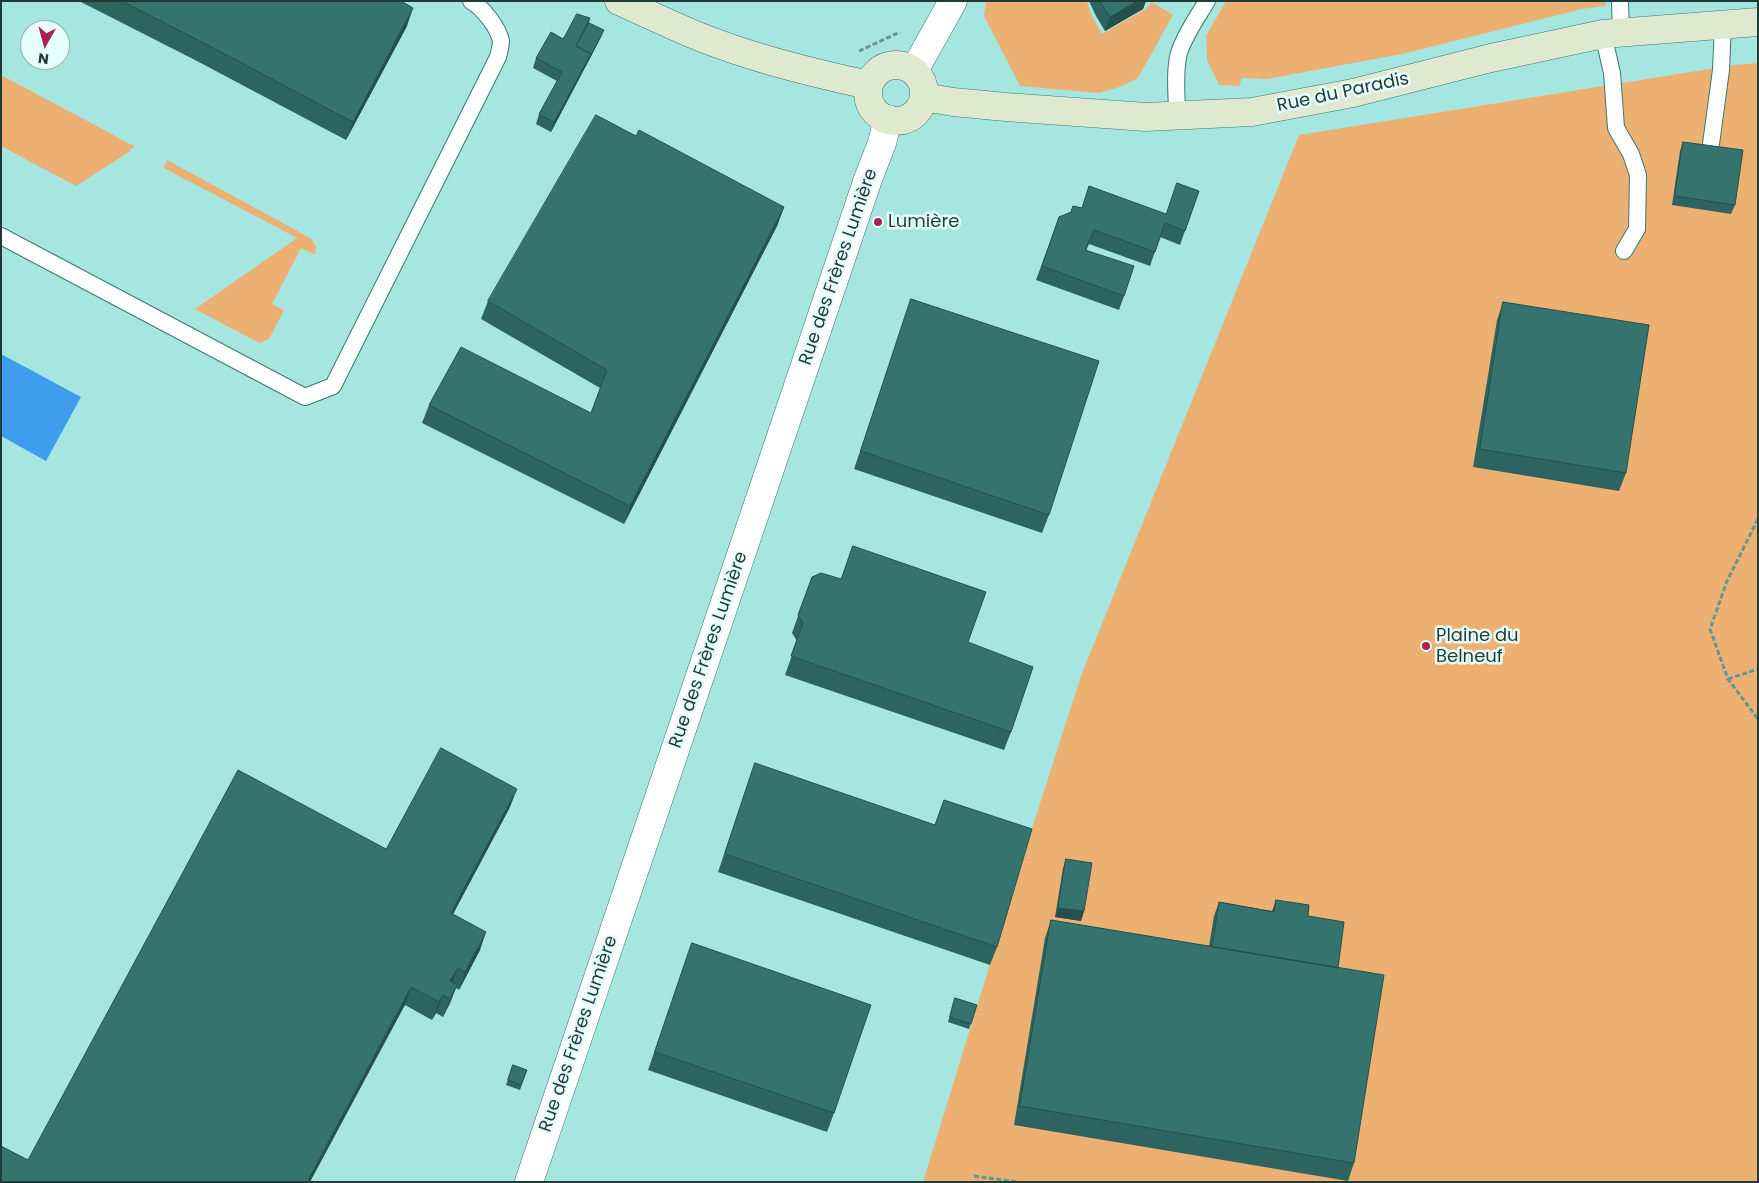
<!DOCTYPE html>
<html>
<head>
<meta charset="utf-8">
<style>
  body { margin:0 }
  #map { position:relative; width:1759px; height:1183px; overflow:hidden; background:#a6e6e0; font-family:Poppins,sans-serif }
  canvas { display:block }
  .frame { position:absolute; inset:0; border:2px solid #1f3a37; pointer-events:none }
  .north { position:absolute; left:20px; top:20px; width:50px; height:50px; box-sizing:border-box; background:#e6fffc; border:1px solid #96b0ad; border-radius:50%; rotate:187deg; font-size:14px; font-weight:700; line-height:20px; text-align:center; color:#1f3a37 }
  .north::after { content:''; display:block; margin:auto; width:18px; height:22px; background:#b01f4f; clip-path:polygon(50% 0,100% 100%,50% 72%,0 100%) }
</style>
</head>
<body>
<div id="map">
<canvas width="1759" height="1183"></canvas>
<div class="frame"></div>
<div class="north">N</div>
</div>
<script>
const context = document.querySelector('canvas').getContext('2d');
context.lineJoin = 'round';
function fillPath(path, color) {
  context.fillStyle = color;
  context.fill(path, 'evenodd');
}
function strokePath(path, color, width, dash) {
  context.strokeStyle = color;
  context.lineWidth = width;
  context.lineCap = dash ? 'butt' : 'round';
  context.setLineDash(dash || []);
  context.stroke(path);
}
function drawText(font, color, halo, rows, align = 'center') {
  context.font = font + ' Poppins,sans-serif';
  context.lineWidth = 5;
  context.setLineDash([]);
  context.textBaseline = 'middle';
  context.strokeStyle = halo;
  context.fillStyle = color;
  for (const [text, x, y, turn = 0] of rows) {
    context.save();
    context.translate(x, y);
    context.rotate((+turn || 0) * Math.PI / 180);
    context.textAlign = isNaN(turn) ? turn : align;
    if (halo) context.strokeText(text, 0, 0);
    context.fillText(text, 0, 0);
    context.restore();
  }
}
const green = new Path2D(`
  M986 1H1087L1090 12 1102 34 1147 8 1152 2 1173 15 1138 78 1117 88 1098 93 1020 86 984 16Z
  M1226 1H1606L1605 6 1582 9 1402 54 1267 79 1242 78 1239 86 1219 85 1207 60 1206 36Z
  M1758 63V1182H923L1026 847 1081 676 1299 135 1734 65Z
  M1 75 134 146 129 152 76 186 1 146Z
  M167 160 312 239 316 247 315 255 301 248 272 304 284 310 269 339 259 343 195 309 297 238 164 168Z`);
const water = new Path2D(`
  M1 354 81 397 46 461 1 436Z`);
const path = new Path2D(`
  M859 51 900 32
  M1758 519 1727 581 1710 629 1728 679 1758 719
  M1728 679 1758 669
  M974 1176 1018 1182`);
const lane = new Path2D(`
  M1620 1 1621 32
  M1603 34 1612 73 1616 128 1631 154 1638 175 1637 229 1624 251
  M1177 116C1177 97 1174 70 1179 53 1185 34 1197 18 1207 1
  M1711 144 1721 70 1723 24
  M1 236 305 397 333 386 498 57C499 52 501 46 501 41 498 27 483 8 471 1`);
const street = new Path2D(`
  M914 71 953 1
  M529 1182 868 179 882 143 888 119`);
const secondary = new Path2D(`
  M619 1C646 13 673 26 700 37 755 59 812 73 869 85
  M868 93a28 28 0 1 1 56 0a28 28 0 1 1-56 0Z
  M924 97 953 102 1006 107 1146 117 1252 112 1353 93 1491 58 1603 34 1758 22`);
const wall = new Path2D(`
  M79 1H401L407 26 346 140 195 60Z
  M1089 1H1146L1143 9 1105 31 1096 16Z
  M590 18 589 23 602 35 551 132 536 124 539 114 557 81 533 68 536 58Z
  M636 136 784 207 777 226 624 524 422 423 429 405 591 413 600 388 481 319 488 301Z
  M1683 142 1735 205 1731 214 1672 205 1680 151Z
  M1199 191 1180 245 1160 237 1150 266 1089 244 1086 251 1124 296 1119 310 1036 280 1059 217 1070 213 1073 206 1082 208 1166 214Z
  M911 299 1049 515 1042 533 854 469Z
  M1503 302 1626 473 1619 491 1473 467 1497 320Z
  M853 546 968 642 1011 732 1004 750 785 675 797 641 792 633 812 577 841 579Z
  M755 763 997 947 990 965 718 872Z
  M510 807 453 914 480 950 459 990 456 988 450 1003 443 1017 436 1013 432 1020 405 1005 28 1160Z
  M1066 859 1084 911 1081 921 1055 917 1063 868Z
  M1276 900 1308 916 1338 968 1354 1163 1348 1181 1014 1125 1045 938 1051 920 1209 946 1214 916 1219 902 1272 911Z
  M692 943 834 1113 827 1132 648 1070Z
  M955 998 977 1005 969 1029 948 1022Z
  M513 1065 527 1070 520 1090 506 1085Z`);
const shadedWall = new Path2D(`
  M1137 1H1146L1143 9 1105 31 1110 17Z
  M413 8 407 26 346 140 353 122Z
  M604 30 602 35 587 64 589 59Z
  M591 54 587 64 551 132 554 122Z
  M784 207 777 226 624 524 630 506Z
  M517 789 510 807 444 931 451 913Z
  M1058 908 1084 911 1081 921 1055 917Z
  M486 932 480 950 459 990 465 972Z
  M458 968 451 986 450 981Z
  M457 985 450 1003 443 1017 450 999Z
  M411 987 405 1005 310 1182H307Z
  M443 995 436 1013 432 1020 439 1002Z`);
const building = new Path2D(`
  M122 1H401L413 8 353 122 202 42Z
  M1100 1H1137L1110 17Z
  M577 14 590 18 576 46 591 54 554 122 539 114 562 72 536 58 551 32 563 39Z
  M589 23 604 30 589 59 591 54 576 46Z
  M596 115 636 136 639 130 784 207 630 506 429 405 461 347 591 413 607 370 488 301Z
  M1683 142 1743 150 1735 205 1675 196Z
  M1177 183 1199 191 1185 231 1165 223 1155 252 1094 230 1085 250 1134 266 1124 296 1042 266 1059 217 1071 212 1073 206 1082 208 1089 186 1166 214Z
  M911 299 1099 361 1049 515 861 451Z
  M1503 302 1649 325 1626 473 1480 449Z
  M853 546 986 592 968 642 1033 667 1011 732 791 656 803 623 798 615 812 577 821 573 841 579Z
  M441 748 517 789 451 913 486 932 465 972 458 968 450 981 457 985 450 999 443 995 439 1002 411 987 307 1182H1V1146L28 1160 238 770 386 849Z
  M755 763 935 825 944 800 1032 829 997 947 725 854Z
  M1066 859 1092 863 1084 911 1058 908Z
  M1276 900 1309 905 1308 916 1344 922 1338 968 1212 947 1219 902 1274 912Z
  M1051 920 1384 975 1354 1163 1020 1106Z
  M692 943 871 1005 834 1113 655 1052Z
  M955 998 977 1005 971 1024 950 1017Z
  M513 1065 527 1070 521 1085 508 1080Z`);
const markers = [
  [878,222,5,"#b01f4f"],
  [1426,646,5,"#b01f4f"]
];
const streetNames = [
  ["Rue du Paradis",1343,93,-12],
  ["Rue des Frères Lumière",839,267,-71],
  ["Rue des Frères Lumière",709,650,-71],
  ["Rue des Frères Lumière",579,1034,-71]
];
const poiNames = [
  ["Lumière",888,222],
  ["Plaine du",1436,636],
  ["Belneuf",1436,657]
];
fillPath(green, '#ecb172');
fillPath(water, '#3f9ded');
strokePath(lane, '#3a7973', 18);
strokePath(street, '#3a7973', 29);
strokePath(secondary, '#3a7973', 29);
strokePath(path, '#679692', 3, [5, 2.5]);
strokePath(lane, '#fff', 16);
strokePath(street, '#fff', 28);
strokePath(secondary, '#dfe9d0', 28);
fillPath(wall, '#2e645f');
fillPath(shadedWall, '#25514d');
fillPath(building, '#35746e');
strokePath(building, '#25514d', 1);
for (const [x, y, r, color] of markers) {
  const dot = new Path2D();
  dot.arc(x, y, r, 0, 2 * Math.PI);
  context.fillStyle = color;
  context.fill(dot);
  strokePath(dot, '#e6fffc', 2);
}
drawText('18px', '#1f3a37', '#e6fffc', streetNames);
drawText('18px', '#1f3a37', '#e6fffc', poiNames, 'left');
</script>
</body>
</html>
